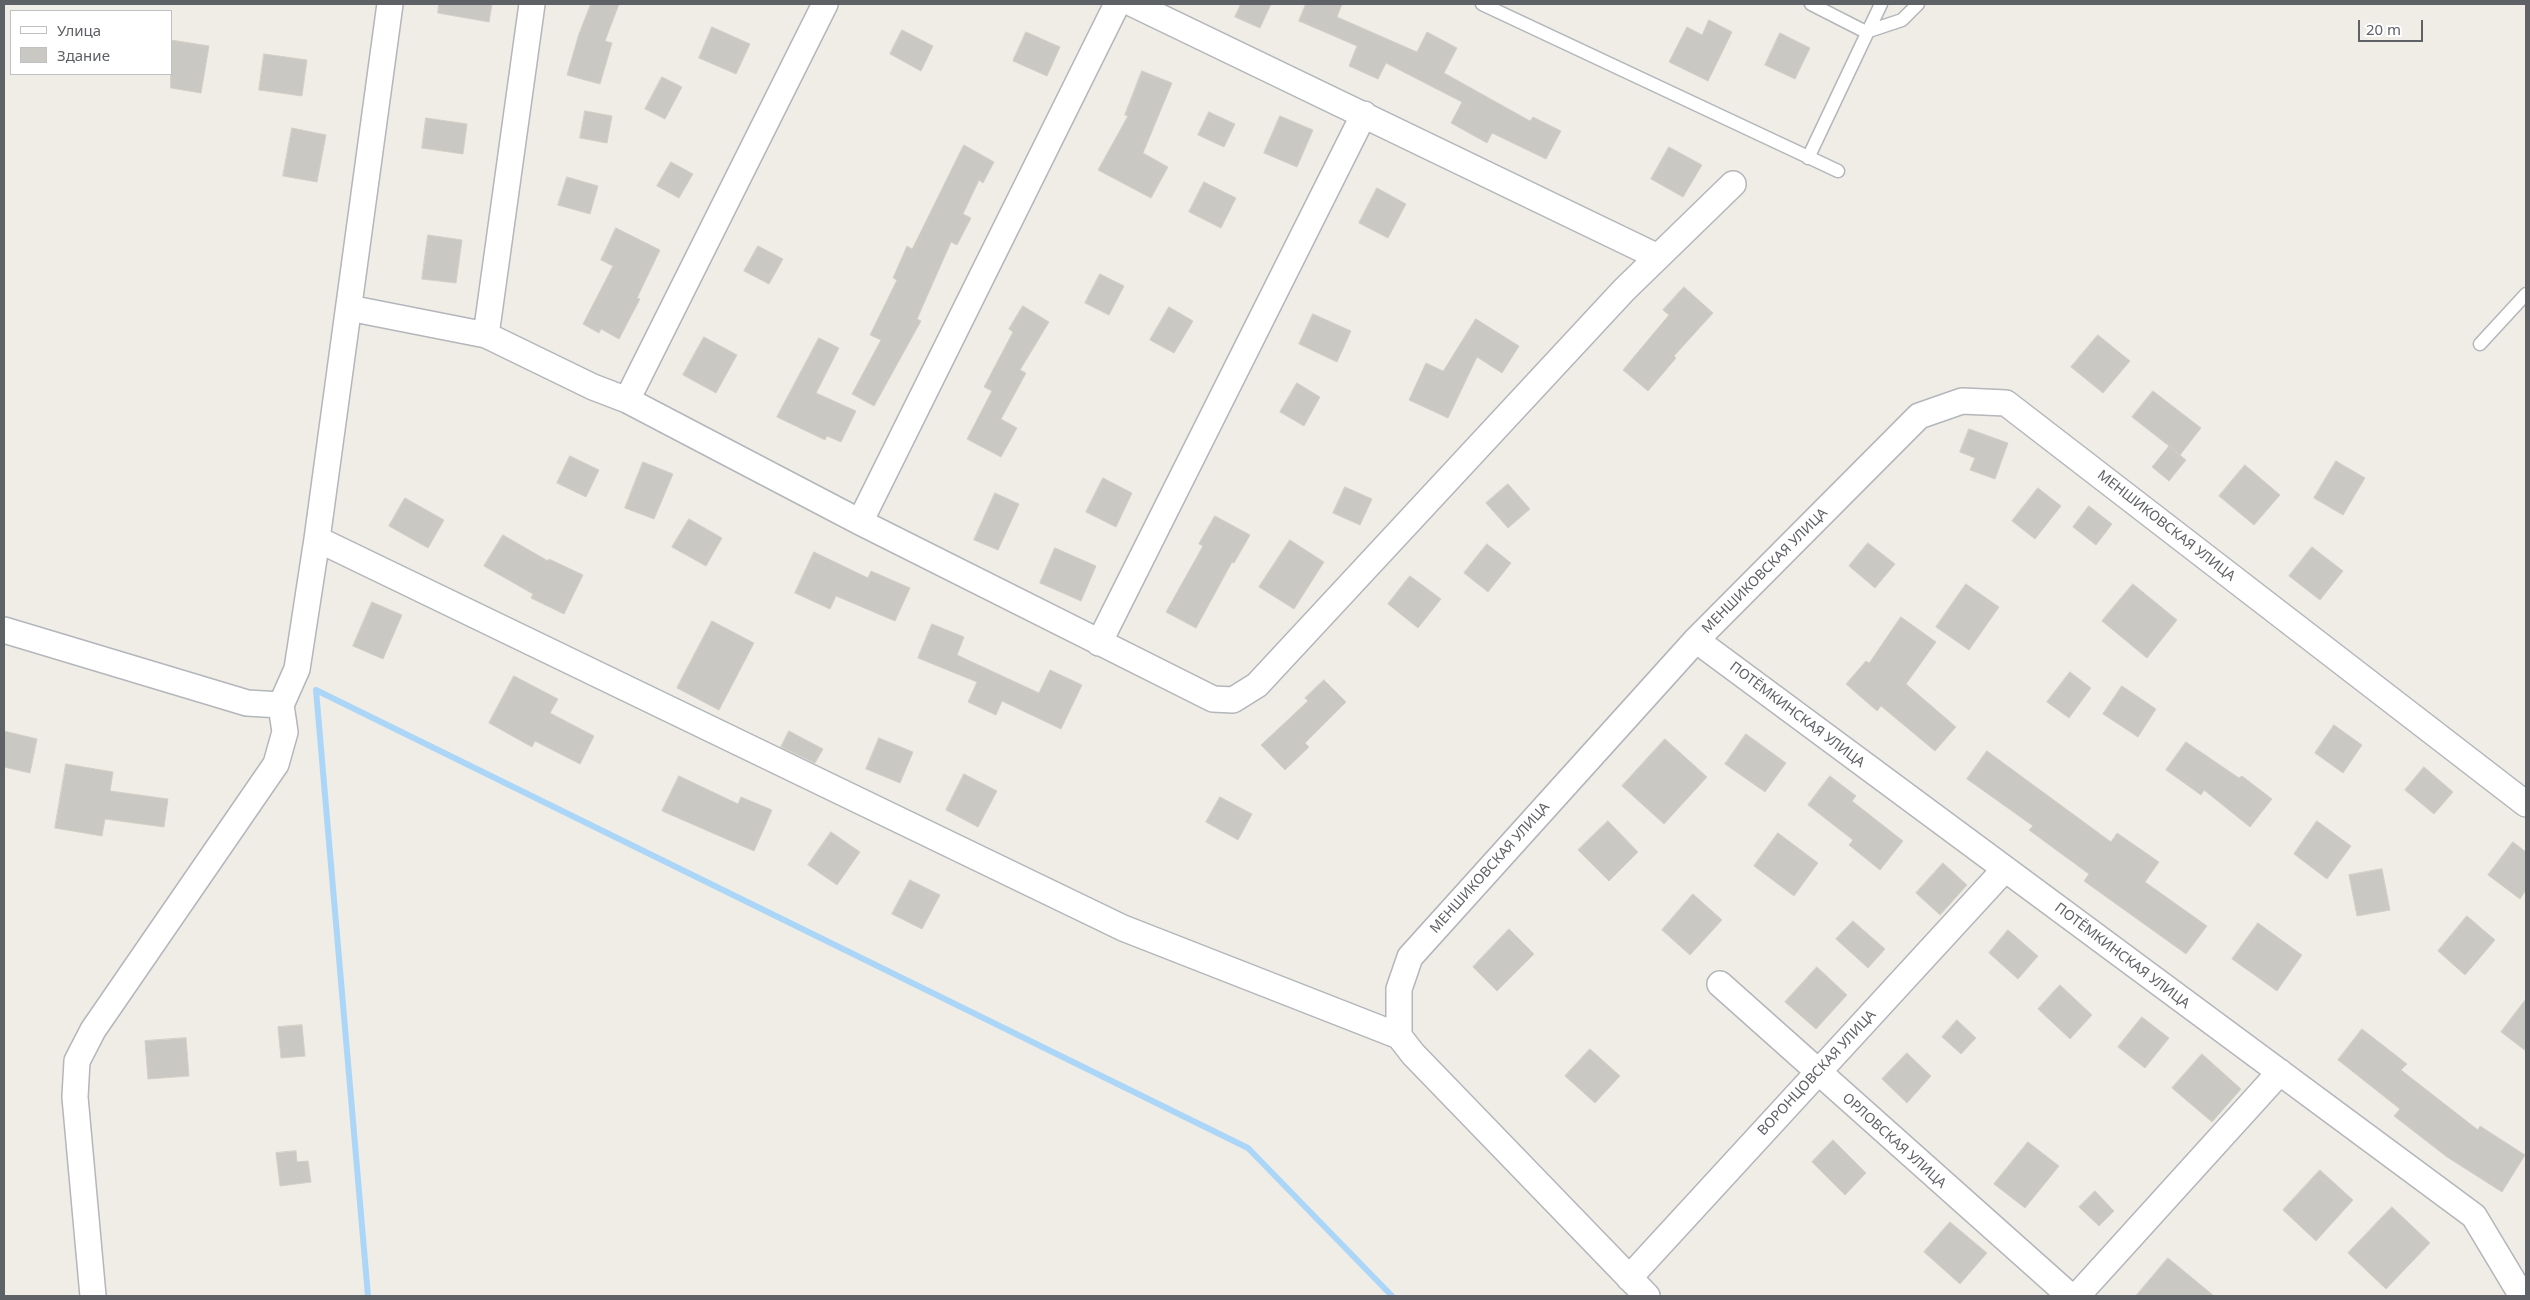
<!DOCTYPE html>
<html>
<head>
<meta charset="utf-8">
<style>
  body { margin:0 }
  #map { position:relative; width:2530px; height:1300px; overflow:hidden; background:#efede6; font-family:"Noto Sans",sans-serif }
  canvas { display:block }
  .frame { position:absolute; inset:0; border:5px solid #5e6165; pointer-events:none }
  .legend { position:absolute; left:10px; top:10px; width:162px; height:65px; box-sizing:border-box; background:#fff; border:1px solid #bfc0c1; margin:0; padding:6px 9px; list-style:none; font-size:15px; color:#5e6165 }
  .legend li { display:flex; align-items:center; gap:10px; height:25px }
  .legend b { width:25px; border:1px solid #bfc0c1 }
  .scale { position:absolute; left:2358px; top:20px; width:65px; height:22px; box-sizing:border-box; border:2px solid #5e6165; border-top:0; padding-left:6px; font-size:15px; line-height:18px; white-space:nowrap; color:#5e6165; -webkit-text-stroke:4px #fff; paint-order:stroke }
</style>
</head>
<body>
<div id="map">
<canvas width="2530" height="1300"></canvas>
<div class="frame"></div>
<ul class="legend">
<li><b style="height:6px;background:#fff"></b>Улица</li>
<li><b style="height:14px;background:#cac8c2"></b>Здание</li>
</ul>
<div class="scale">20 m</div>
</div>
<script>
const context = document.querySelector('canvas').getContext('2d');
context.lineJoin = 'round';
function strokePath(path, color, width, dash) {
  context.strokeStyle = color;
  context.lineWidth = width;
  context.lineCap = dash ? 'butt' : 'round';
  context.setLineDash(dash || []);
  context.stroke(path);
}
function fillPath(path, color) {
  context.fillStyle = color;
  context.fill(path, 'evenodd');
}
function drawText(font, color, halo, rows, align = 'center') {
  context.font = font + ' "Noto Sans",sans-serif';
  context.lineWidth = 4.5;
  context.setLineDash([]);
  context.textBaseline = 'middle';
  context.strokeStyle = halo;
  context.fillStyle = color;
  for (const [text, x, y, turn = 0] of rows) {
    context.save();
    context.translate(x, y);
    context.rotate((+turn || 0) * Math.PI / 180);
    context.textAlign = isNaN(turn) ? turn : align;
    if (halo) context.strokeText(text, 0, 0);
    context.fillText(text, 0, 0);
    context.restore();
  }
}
const stream = new Path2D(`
  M368 1296 316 690 1248 1148 1392 1296`);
const building = new Path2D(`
  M439 4H492L489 22 438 13Z
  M591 4H619L605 41 612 43 600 84 567 75 579 34Z
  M1241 4H1271L1260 28 1235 17Z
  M1306 4H1342L1337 17 1417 52 1427 32 1457 48 1444 73 1530 121 1533 117 1561 131 1546 159 1492 133 1487 143 1451 123 1462 102 1386 63 1378 79 1349 66 1357 46 1299 21Z
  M1709 20 1732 32 1708 81 1669 62 1687 27 1702 35Z
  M712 27 750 44 736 74 699 58Z
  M902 30 933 46 921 71 890 54Z
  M1026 32 1060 47 1047 76 1013 61Z
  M1780 33 1810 48 1795 79 1765 65Z
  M171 40 209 46 201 93 171 88Z
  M264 54 307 60 302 96 259 90Z
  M1142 71 1172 83 1143 153 1168 167 1151 198 1098 170 1128 116 1125 115Z
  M662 77 682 87 665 119 645 109Z
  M585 111 612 116 607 143 580 138Z
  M1209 112 1235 124 1224 147 1198 135Z
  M1280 116 1313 130 1297 167 1264 153Z
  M426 118 467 124 463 154 422 148Z
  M292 128 326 135 317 182 283 176Z
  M964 145 994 162 983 183 979 180 963 214 971 218 957 245 951 242 917 319 921 321 874 406 852 394 881 340 870 335 897 280 893 278 907 246 912 249Z
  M1669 147 1702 165 1683 197 1651 179Z
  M671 162 693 174 679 198 657 186Z
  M567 177 598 186 590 214 558 205Z
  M1204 182 1236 198 1221 228 1189 212Z
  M1377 188 1406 204 1388 238 1359 223Z
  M616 228 660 250 637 298 640 299 619 339 601 329 599 333 583 324 613 266 601 260Z
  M428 235 462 240 456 283 422 279Z
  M758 246 783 259 769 284 744 271Z
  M1100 274 1124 286 1109 315 1085 303Z
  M1684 287 1713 313 1674 356 1676 358 1648 391 1623 370 1669 315 1663 310Z
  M1023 306 1049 322 1020 370 1026 373 1001 419 1017 428 1001 457 967 439 992 391 984 387 1013 332 1009 329Z
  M1169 307 1193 321 1174 353 1150 340Z
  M1313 314 1351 331 1337 362 1299 344Z
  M1476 319 1519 346 1502 373 1477 357 1448 418 1409 400 1426 363 1443 371Z
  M2098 335 2130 361 2103 393 2071 367Z
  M704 337 737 355 716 393 683 375Z
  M819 338 839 348 816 393 856 411 841 442 827 436 825 440 777 417Z
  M1297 383 1320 397 1304 426 1280 412Z
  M2153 391 2201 428 2180 455 2170 447 2186 460 2169 481 2152 467 2169 446 2132 417Z
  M1969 429 2008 443 1995 479 1970 470 1975 458 1960 452Z
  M570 456 599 470 586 497 557 483Z
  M2336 461 2365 478 2343 515 2314 498Z
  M643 462 673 474 654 519 625 508Z
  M2245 465 2280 495 2254 525 2219 496Z
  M1103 478 1132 493 1116 527 1086 512Z
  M1508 484 1530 509 1508 528 1486 503Z
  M1345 487 1372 499 1360 525 1333 513Z
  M2038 488 2061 506 2035 539 2012 521Z
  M995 493 1019 504 998 550 974 540Z
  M405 498 444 520 428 548 389 526Z
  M2089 506 2112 524 2096 545 2073 527Z
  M1215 516 1250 535 1234 563 1232 562 1196 628 1166 612 1203 546 1199 544Z
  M689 519 722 538 706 566 672 547Z
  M503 535 548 561 549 559 583 575 564 614 531 598 533 594 484 566Z
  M1290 540 1324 562 1294 609 1259 587Z
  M1868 543 1895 564 1875 588 1849 566Z
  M1487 544 1511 563 1488 592 1464 573Z
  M2312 547 2343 571 2320 600 2289 576Z
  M1055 548 1096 566 1081 601 1040 583Z
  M814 552 868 578 871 571 910 588 895 621 836 596 830 609 795 593Z
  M1410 576 1441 599 1418 628 1388 604Z
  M1966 584 1999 607 1969 650 1936 627Z
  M2133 584 2177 620 2147 658 2102 621Z
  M372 602 402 615 383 659 353 646Z
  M1901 617 1936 642 1906 684 1956 727 1935 751 1881 706 1877 711 1846 684 1866 661 1869 663Z
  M712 621 754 643 719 710 677 688Z
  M932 624 964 637 957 655 1039 693 1050 670 1082 685 1061 729 1002 701 996 715 968 702 977 682 918 658Z
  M2070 672 2091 688 2069 718 2047 702Z
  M514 676 558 699 550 713 594 736 580 764 535 741 532 747 489 723Z
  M1324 680 1346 702 1305 743 1309 747 1285 770 1261 745 1308 701 1305 698Z
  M2122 686 2156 709 2138 737 2103 714Z
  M2334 725 2362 745 2343 773 2315 753Z
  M4 731 37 739 30 773 4 767Z
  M789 731 823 749 815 763 781 747Z
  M1746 734 1786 763 1765 792 1725 764Z
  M879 738 913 752 900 783 866 769Z
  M1665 739 1707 777 1664 824 1622 786Z
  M2186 742 2239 778 2242 776 2272 799 2250 827 2204 790 2201 795 2166 770Z
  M1987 751 2111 842 2117 833 2159 862 2145 882 2207 926 2186 954 2084 881 2089 874 2029 830 2033 826 1967 779Z
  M66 764 113 772 110 791 168 799 164 827 105 819 102 836 55 828Z
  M2424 767 2453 792 2434 814 2405 790Z
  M964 774 997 791 978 827 946 810Z
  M679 776 738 804 741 797 772 810 754 851 662 811Z
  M1830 776 1856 796 1852 801 1903 841 1880 870 1849 845 1853 840 1808 805Z
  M1220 797 1252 814 1238 840 1206 822Z
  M1608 821 1638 852 1609 881 1578 850Z
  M2317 821 2351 846 2327 879 2294 854Z
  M831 832 860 852 837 885 808 865Z
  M1778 833 1818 863 1794 896 1754 866Z
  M2513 842 2526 852V890L2520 899 2488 875Z
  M1943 863 1967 885 1940 915 1916 893Z
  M2382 869 2390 910 2357 916 2349 875Z
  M910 880 940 895 922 929 892 914Z
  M1693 894 1722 920 1690 955 1662 930Z
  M2467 916 2495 940 2465 975 2438 951Z
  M1853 921 1885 949 1868 968 1836 939Z
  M2258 923 2302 955 2277 991 2232 959Z
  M1509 929 1534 954 1497 991 1473 967Z
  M2008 930 2038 956 2018 979 1989 953Z
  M1817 967 1847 995 1816 1029 1785 1002Z
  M2060 985 2092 1015 2070 1039 2038 1009Z
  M2526 999V1051L2501 1032Z
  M2142 1017 2169 1038 2145 1068 2118 1047Z
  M1957 1020 1976 1038 1961 1054 1942 1037Z
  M302 1025 305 1056 281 1058 278 1027Z
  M2362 1029 2407 1064 2401 1070 2478 1130 2480 1126 2525 1155 2502 1192 2447 1157 2394 1116 2400 1109 2338 1060Z
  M186 1038 189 1076 148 1079 145 1041Z
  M1590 1049 1620 1076 1595 1103 1565 1076Z
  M1907 1053 1931 1076 1907 1103 1882 1079Z
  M2202 1054 2241 1089 2212 1122 2172 1088Z
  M1833 1140 1866 1173 1845 1195 1812 1162Z
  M2028 1142 2059 1166 2025 1208 1994 1184Z
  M296 1151 297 1162 308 1161 311 1182 280 1186 276 1153Z
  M2320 1170 2353 1200 2316 1241 2283 1210Z
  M2095 1191 2114 1211 2099 1226 2079 1207Z
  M2392 1207 2430 1243 2386 1289 2348 1253Z
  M1950 1222 1987 1253 1960 1284 1924 1252Z
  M2168 1258 2214 1296H2136Z`);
const service = new Path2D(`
  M1482 4 1838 171
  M1811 4 1866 32 1902 20 1918 4
  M1808 158 1881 4
  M2480 344 2526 294`);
const minor = new Path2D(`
  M1133 4 1658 257
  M349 308 486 335 593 387 627 400 860 522 1213 699 1233 700 1257 685 1624 290 1733 184
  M486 335 532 4
  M627 400 825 4
  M860 522 1117 4
  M317 539 1123 928 1399 1036
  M4 630 247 703 281 705 297 669 317 539 390 4
  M1696 640 2474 1216 2522 1296
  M1099 643 1364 114
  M1720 984 2070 1296
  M1629 1278 2005 869
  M93 1296 75 1097 77 1061 93 1030 276 764 285 732 281 705
  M1647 1296 1413 1054 1399 1036V989L1410 957 1696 640 1919 416 1962 401 2006 403 2526 804
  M2077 1296 2280 1072`);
const streetNames = [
  ["МЕНШИКОВСКАЯ УЛИЦА",2166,526,38],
  ["МЕНШИКОВСКАЯ УЛИЦА",1765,571,-45],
  ["ПОТЁМКИНСКАЯ УЛИЦА",1797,715,37],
  ["МЕНШИКОВСКАЯ УЛИЦА",1490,868,-48],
  ["ПОТЁМКИНСКАЯ УЛИЦА",2122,956,37],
  ["ВОРОНЦОВСКАЯ УЛИЦА",1817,1073,-47],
  ["ОРЛОВСКАЯ УЛИЦА",1894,1141,42]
];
strokePath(stream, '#acd6f8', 6);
fillPath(building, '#cac8c2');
strokePath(building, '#d3cfc5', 1);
strokePath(service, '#b3b6ba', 15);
strokePath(minor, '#b3b6ba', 28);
strokePath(service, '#fff', 12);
strokePath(minor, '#fff', 25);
drawText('14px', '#5e6165', '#fff', streetNames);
</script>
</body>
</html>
